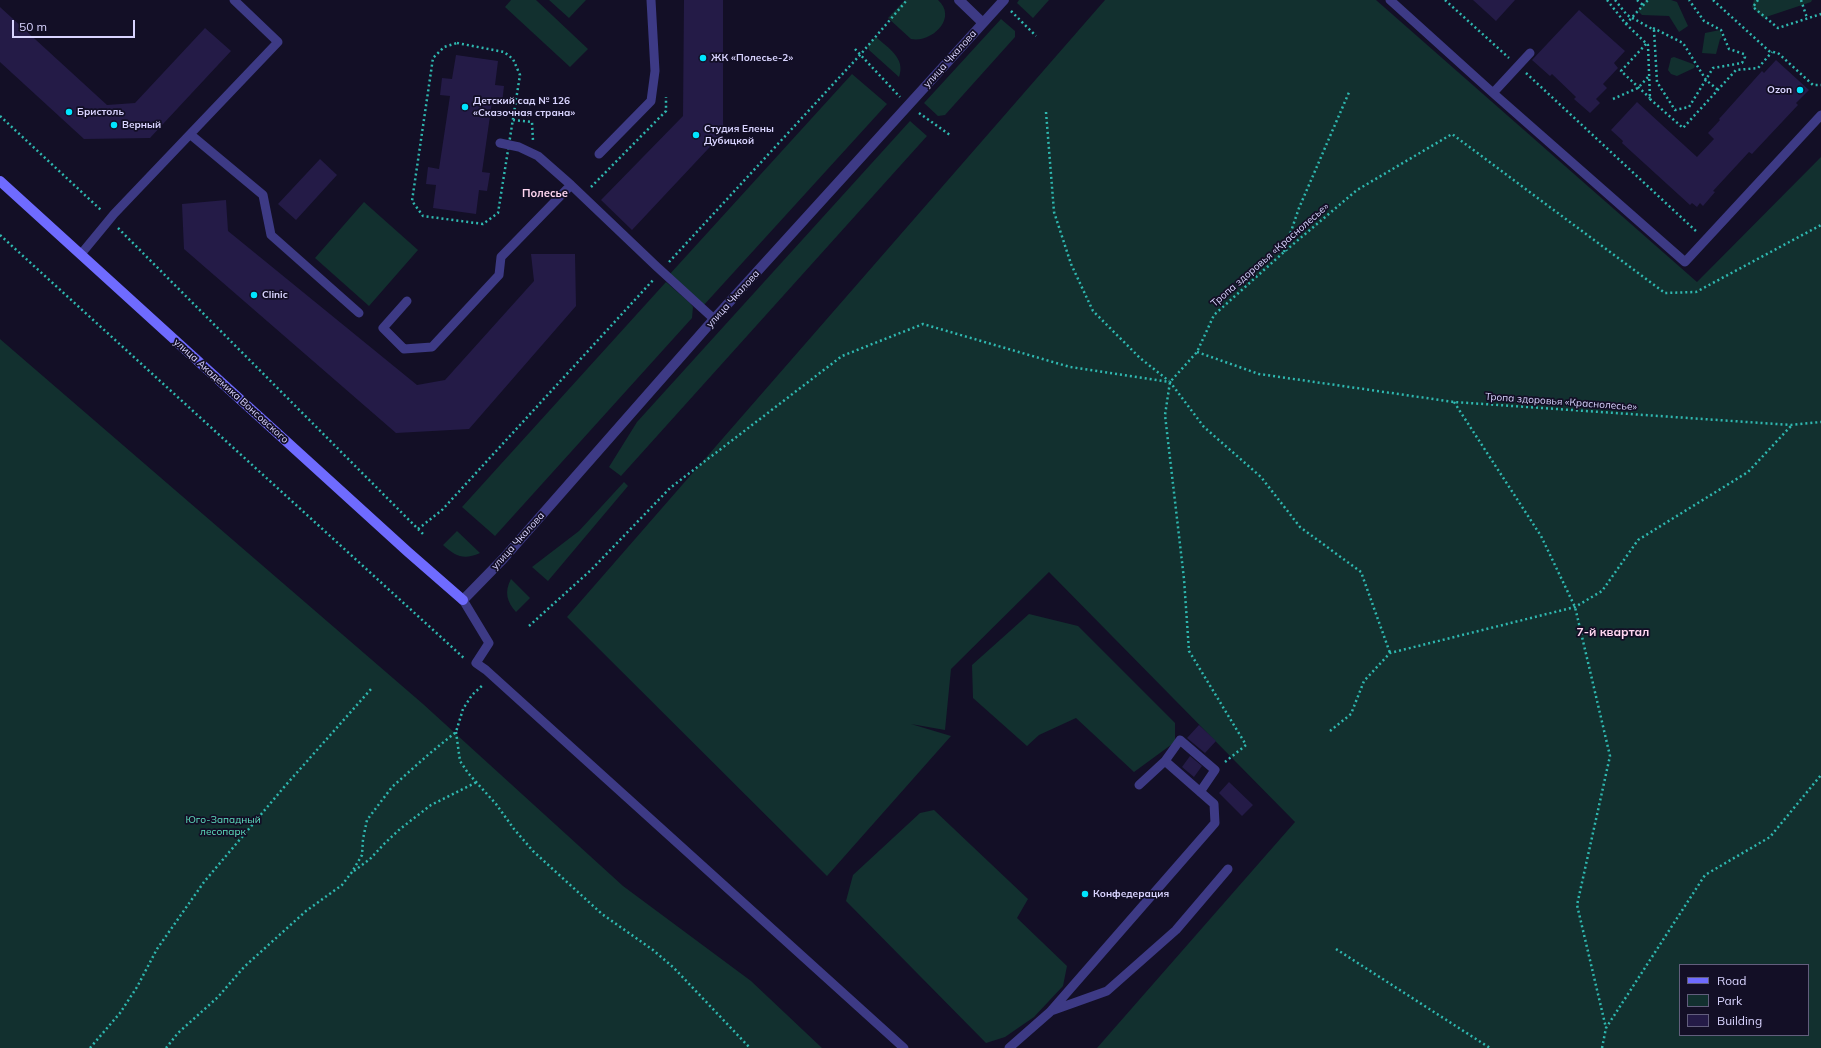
<!DOCTYPE html>
<html>
<head>
<meta charset="utf-8">
<style>
  body { margin:0 }
  #map { position:relative; width:1821px; height:1048px; overflow:hidden; background:#130f26; font-family:Mulish,sans-serif }
  canvas { display:block }
  .legend { position:absolute; left:1679px; top:964px; width:130px; height:72px; box-sizing:border-box; background:#130f26; border:1px solid #625e7d; margin:0; padding:5px 7px; list-style:none; font-size:12px; color:#d9d4ff }
  .legend li { display:flex; align-items:center; gap:8px; height:20px }
  .legend b { width:20px; border:1px solid #625e7d }
  .scale { position:absolute; left:12px; top:20px; width:123px; height:18px; box-sizing:border-box; border:2px solid #d9d4ff; border-top:0; padding-left:5px; font-size:12px; line-height:14px; white-space:nowrap; color:#d9d4ff; -webkit-text-stroke:3px #130f26; paint-order:stroke }
</style>
</head>
<body>
<div id="map">
<canvas width="1821" height="1048"></canvas>
<ul class="legend">
<li><b style="height:5px;background:#6f6bff"></b>Road</li>
<li><b style="height:11px;background:#12302f"></b>Park</li>
<li><b style="height:11px;background:#241b47"></b>Building</li>
</ul>
<div class="scale">50 m</div>
</div>
<script>
const context = document.querySelector('canvas').getContext('2d');
context.lineJoin = 'round';
function fillPath(path, color) {
  context.fillStyle = color;
  context.fill(path, 'evenodd');
}
function strokePath(path, color, width, dash) {
  context.strokeStyle = color;
  context.lineWidth = width;
  context.lineCap = dash ? 'butt' : 'round';
  context.setLineDash(dash || []);
  context.stroke(path);
}
function drawText(font, color, halo, rows, align = 'center') {
  context.font = font + ' Mulish,sans-serif';
  context.lineWidth = 3.5;
  context.setLineDash([]);
  context.textBaseline = 'middle';
  context.strokeStyle = halo;
  context.fillStyle = color;
  for (const [text, x, y, turn = 0] of rows) {
    context.save();
    context.translate(x, y);
    context.rotate((+turn || 0) * Math.PI / 180);
    context.textAlign = isNaN(turn) ? turn : align;
    if (halo) context.strokeText(text, 0, 0);
    context.fillText(text, 0, 0);
    context.restore();
  }
}
const green = new Path2D(`
  M511 0H536L588 49 570 67 505 7Z
  M549 0H586L569 18Z
  M905 0H938C958 18 932 43 911 39L888 18Z
  M1019 0H1049L1033 18 1017 3Z
  M1105 0H1376L1697 282 1821 157V1048H1097L1295 822 1049 572 951 669 945 730 911 724 951 736 827 876 567 617ZM1680 965H1808V1035H1680Z
  M1646 0H1671L1677 2 1688 26 1679 32 1669 16 1642 15 1638 11Z
  M1754 0H1812L1811 2 1763 18 1752 7Z
  M1001 19 1015 31V37L945 115 938 116 924 103Z
  M1720 30 1722 37 1720 39 1716 54 1702 53 1705 33Z
  M876 37C888 48 906 58 899 77L869 50 868 45Z
  M1674 57 1693 64 1695 66 1694 68 1677 76 1671 74 1668 70 1671 58Z
  M852 74 887 104 703 306 669 275Z
  M910 121 927 136 621 476 609 467 637 422Z
  M364 202 418 250 369 306 315 258Z
  M666 282 690 303 693 307 692 318 495 536 462 507Z
  M0 339 423 704 623 886 751 981 822 1048H0Z
  M624 482 628 486 548 581 532 567 579 531Z
  M457 531 480 553C464 560 456 557 443 545Z
  M511 579 530 598 516 612C507 602 504 592 511 579Z
  M1029 614 1078 626 1175 723V742L1134 772 1076 718 1039 735 1027 746 973 698 972 665Z
  M934 810 1028 899 1017 918 1067 966 1063 986 1034 1017 1005 1037 986 1043 846 901 853 875 920 813Z`);
const building = new Path2D(`
  M684 0H723V133L632 230 601 200 683 116Z
  M1473 0H1515L1496 21Z
  M0 7 107 105 135 103 205 28 231 51 150 138 84 139 0 62Z
  M1579 10 1625 51 1614 63 1618 68 1603 84 1607 88 1596 99 1600 103 1590 113 1574 99 1576 97 1552 74 1550 76 1532 60Z
  M456 55 498 61 495 85 504 86 502 103 492 102 482 172 490 173 487 191 479 190 476 214 433 208 436 185 426 184 428 167 439 169 450 96 440 95 442 78 452 79Z
  M1776 60 1809 90 1796 103 1798 105 1752 154 1749 152 1713 191 1715 192 1703 206 1700 203 1697 207 1692 203 1690 205 1622 143 1623 141 1611 130 1637 102 1697 157 1714 139 1708 133 1720 120 1719 119 1762 71 1764 73Z
  M320 159 337 175 296 220 278 204Z
  M226 200 228 231 417 385 445 380 534 281 531 254H575L576 306 469 429 396 433 184 249 182 204Z
  M1199 725 1216 741 1205 753 1187 738Z
  M1190 756 1202 766 1194 777 1182 767Z
  M1229 782 1253 805 1242 816 1219 793Z`);
const path = new Path2D(`
  M1445 0 1509 58
  M1607 0 1626 24 1648 45 1650 99 1683 128 1736 70 1758 68 1772 52
  M1615 0 1627 15 1654 30 1657 82 1675 110 1689 107 1713 68 1742 63 1745 57 1744 54 1729 49 1721 30 1704 21 1689 0
  M1637 0 1643 5
  M1713 0 1769 51 1778 53 1813 85H1821
  M1758 0 1753 7 1778 28 1821 14
  M1801 0 1807 18
  M1011 11 1036 36
  M1626 24 1648 0
  M1653 28 1683 43 1706 80 1718 90
  M457 43 504 52 513 59 520 75 498 213 483 224 423 216 412 201 433 58 444 47Z
  M1646 44 1621 71 1650 98
  M855 49 900 97
  M1526 73 1697 232
  M1613 99 1638 88 1649 76
  M1046 112 1054 212 1071 264 1093 311 1140 358 1169 381
  M919 113 950 135
  M0 116 101 210
  M513 120 532 122 533 141
  M591 187 666 111V97
  M118 228 425 536
  M0 235 465 659
  M1284 252 1299 208 1350 90
  M669 262 860 55 907 0
  M1197 352 1259 374 1454 402 1791 425 1821 422
  M1454 402 1541 536 1575 607 1610 756 1577 905 1606 1028
  M418 529 442 510 654 279
  M529 626 591 570 670 488 842 356 923 324 1070 367 1170 382 1204 427 1261 477 1300 527 1361 572 1390 653
  M1330 731 1351 714 1364 681 1390 653 1575 607 1602 591 1638 540 1748 472 1791 426
  M456 732 460 761 468 773 496 804 514 829 533 851 602 914 653 950 674 968 750 1048
  M1225 762 1246 745 1189 651 1184 579 1165 415 1170 382 1197 352 1214 315 1284 252 1357 190 1452 134 1665 293 1696 292 1821 225
  M354 871 370 859 385 843 400 829 431 805 477 782
  M1336 949 1490 1048
  M90 1048 120 1013 137 987 157 949 204 882 285 786 372 688
  M166 1048 178 1033 218 997 244 967 306 911 342 885 352 872 362 855 363 839 367 820 392 787 429 754 456 732 463 709 472 695 484 684
  M1602 1048 1606 1028 1705 875 1770 837 1821 775`);
const lane = new Path2D(`
  M1390 0 1493 93 1685 262 1821 115
  M1493 93 1530 53
  M191 135 263 195 271 235 359 313
  M500 143 519 147 538 156 571 185 656 266 714 319
  M599 154 651 101 655 71 651 0
  M81 254 114 214 278 42 234 0
  M407 301 383 328 404 349 432 347 499 275 501 257 571 185
  M463 600 489 643 476 663 486 670 904 1048
  M1165 761 1180 740 1215 770 1200 792
  M1051 1011 1107 991 1176 930 1228 869
  M1009 1048 1050 1012 1215 823 1214 804 1165 761 1139 785`);
const street = new Path2D(`
  M959 0 983 23
  M463 600 503 559 714 319 1004 0`);
const secondary = new Path2D(`
  M0 181 408 552 463 600`);
const markers = [
  [703,58,4,"#00e5ff"],
  [1800,90,4,"#00e5ff"],
  [465,107,4,"#00e5ff"],
  [69,112,4,"#00e5ff"],
  [114,125,4,"#00e5ff"],
  [696,135,4,"#00e5ff"],
  [254,295,4,"#00e5ff"],
  [1085,894,4,"#00e5ff"]
];
const poiNames = [
  ["ЖК «Полесье-2»",711,58],
  ["Ozon",1792,90,"right"],
  ["Детский сад № 126",473,101],
  ["«Сказочная страна»",473,113],
  ["Бристоль",77,112],
  ["Верный",122,125],
  ["Студия Елены",704,129],
  ["Дубицкой",704,141],
  ["Clinic",262,295],
  ["Конфедерация",1093,894]
];
const streetNames = [
  ["улица Чкалова",950,59,-48],
  ["Тропа здоровья «Краснолесье»",1270,255,-41],
  ["улица Чкалова",733,299,-48],
  ["улица Академика Вонсовского",231,391,42],
  ["Тропа здоровья «Краснолесье»",1561,402,4],
  ["улица Чкалова",518,541,-48]
];
const parkNames = [
  ["Юго-Западный",223,820],
  ["лесопарк",223,832]
];
const neighbourhoodNames = [
  ["Полесье",545,194]
];
const quarterNames = [
  ["7-й квартал",1613,632]
];
fillPath(green, '#12302f');
fillPath(building, '#241b47');
strokePath(path, '#2fb8b0', 2.5, [2, 3]);
strokePath(lane, '#3d3a85', 9);
strokePath(street, '#3d3a85', 10);
strokePath(secondary, '#6f6bff', 10);
for (const [x, y, r, color] of markers) {
  const dot = new Path2D();
  dot.arc(x, y, r, 0, 2 * Math.PI);
  context.fillStyle = color;
  context.fill(dot);
  strokePath(dot, '#130f26', 1.5);
}
drawText('bold 10px', '#d9d4ff', '#130f26', poiNames, 'left');
drawText('10px', '#d9d4ff', '#130f26', streetNames);
drawText('10px', '#5fe0c0', '#130f26', parkNames);
drawText('bold 11px', '#ffd6f0', '#130f26', neighbourhoodNames);
drawText('bold 12px', '#ffd6f0', '#130f26', quarterNames);
</script>
</body>
</html>
